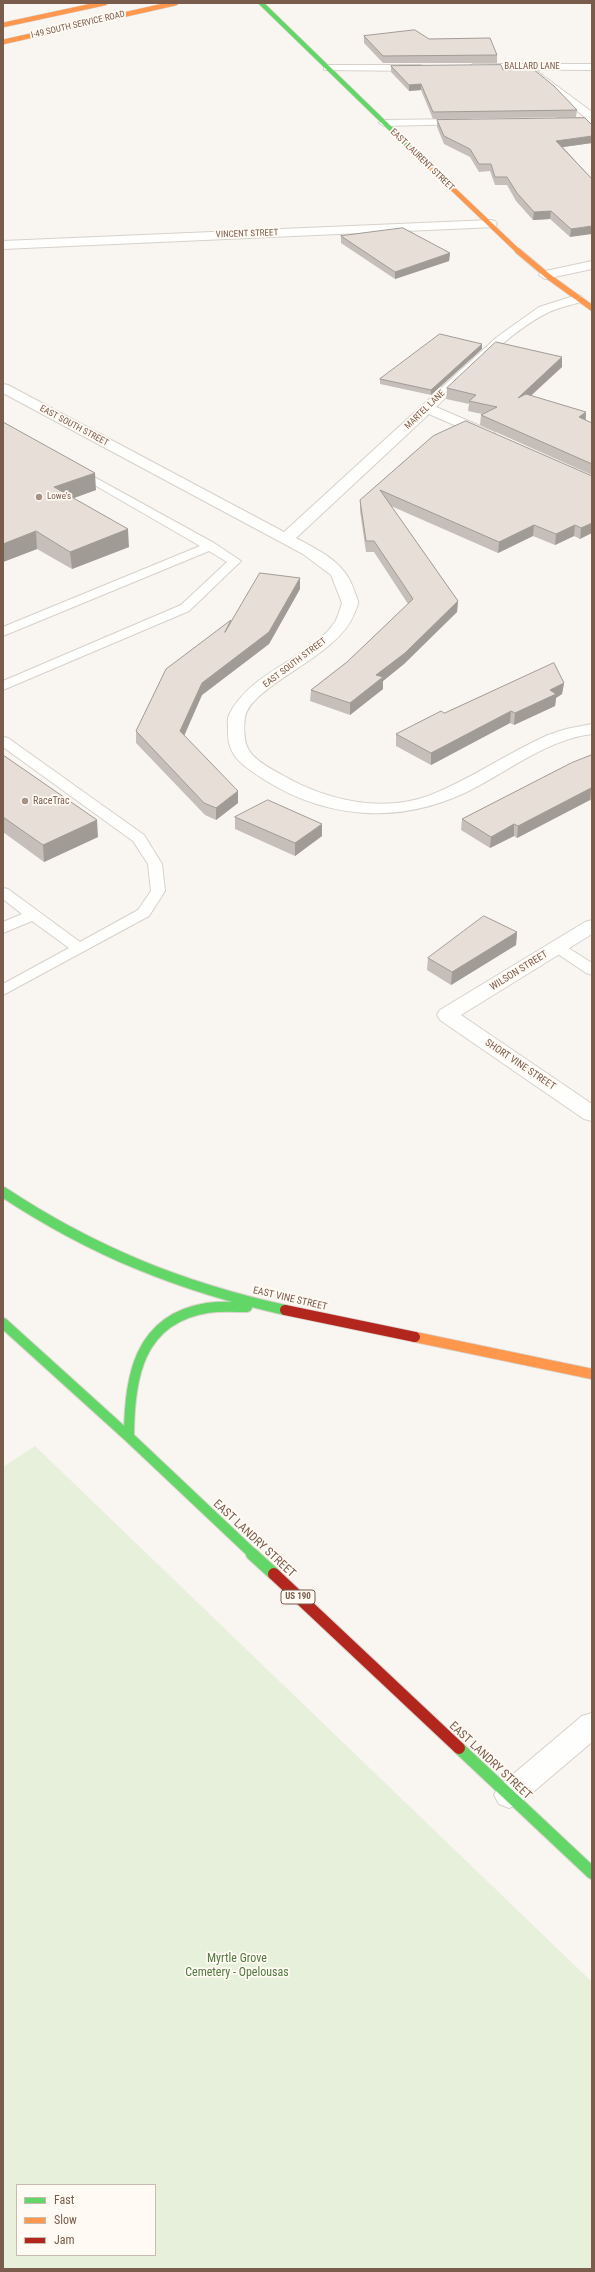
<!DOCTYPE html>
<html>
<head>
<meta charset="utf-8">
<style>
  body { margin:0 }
  #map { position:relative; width:595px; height:2272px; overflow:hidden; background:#f9f5f0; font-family:"Roboto Condensed",sans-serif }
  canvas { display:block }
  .frame { position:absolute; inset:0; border:4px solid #7a5c4d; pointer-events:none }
  .legend { position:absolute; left:16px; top:2184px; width:140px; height:72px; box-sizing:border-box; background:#fffaf3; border:1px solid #cabbb1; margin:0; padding:5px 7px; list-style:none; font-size:12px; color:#7a5c4d }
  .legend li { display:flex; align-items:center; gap:8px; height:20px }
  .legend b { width:20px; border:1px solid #cabbb1 }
</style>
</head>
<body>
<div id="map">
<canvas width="595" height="2272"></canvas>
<div class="frame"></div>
<ul class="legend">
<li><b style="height:5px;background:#63d668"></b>Fast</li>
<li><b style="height:5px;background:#ff974d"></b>Slow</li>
<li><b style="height:5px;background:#b3261e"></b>Jam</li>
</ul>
</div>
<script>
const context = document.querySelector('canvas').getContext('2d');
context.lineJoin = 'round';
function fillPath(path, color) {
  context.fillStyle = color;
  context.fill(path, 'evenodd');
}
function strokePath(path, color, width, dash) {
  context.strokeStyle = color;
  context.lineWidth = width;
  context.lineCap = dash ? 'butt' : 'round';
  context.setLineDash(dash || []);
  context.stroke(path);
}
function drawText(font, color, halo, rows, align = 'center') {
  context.font = font + ' "Roboto Condensed",sans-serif';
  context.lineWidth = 3.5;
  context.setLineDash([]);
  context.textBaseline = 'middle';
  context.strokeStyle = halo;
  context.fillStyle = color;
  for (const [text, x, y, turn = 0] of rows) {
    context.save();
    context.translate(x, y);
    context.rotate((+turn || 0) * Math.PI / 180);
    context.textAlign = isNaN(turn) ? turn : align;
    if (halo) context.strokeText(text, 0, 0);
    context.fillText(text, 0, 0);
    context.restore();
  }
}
const green = new Path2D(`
  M35 1446 592 1982V2269H3V1467ZM17 2185H155V2255H17Z`);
const lane = new Path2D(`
  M76 467 214 543 241 561 189 611 3 690V681L181 605 227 562 209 551 3 636V627L200 546 72 472 70 470 72 468Z
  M3 737 8 738 144 835 162 864 165 891 149 916 3 995V984L69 948 32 921 3 933V922L22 914 3 899V888L8 889 80 942 138 910 151 891 148 864 133 841 3 747Z
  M557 942 562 944 592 963V975L586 973 552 950 549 947 552 944Z`);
const street = new Path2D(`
  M473 64H592V70L469 69 468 67Z
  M328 65H421L426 68 421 71 324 70V66Z
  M538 72 592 112V124L553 123 552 121 557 118H586L534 77 533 75Z
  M467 119 471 120V124L384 126 379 123 384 120Z
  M491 220 495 221 497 224 495 227 3 249V241Z
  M592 261V269L545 279 539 275 541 272Z
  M577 295 581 296 583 299 581 302C571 305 560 307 549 312 508 332 469 375 436 407L494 432 496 435 494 438H484L429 414 296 538C320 551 345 562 354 590 355 594 358 599 358 602 358 606 355 611 354 614 338 657 252 684 245 717 244 723 244 733 245 739 247 758 270 768 284 776 326 800 381 813 428 796 470 780 507 753 548 735L566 729 592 724V734C551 739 515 766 480 785 403 828 320 821 250 770 233 758 227 747 228 727 228 723 227 719 229 715 250 671 310 659 335 622 338 617 340 609 342 603L331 575 303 554 3 393V384L8 385 284 532 497 337 539 307Z
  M592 920V934L461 1015 592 1104V1121L584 1119 440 1020 437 1015 440 1010 585 922Z
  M592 1713V1742L519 1804 509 1808 499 1804 494 1795 499 1786 582 1716Z`);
const fastFar2 = new Path2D(`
  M261 3 432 169`);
const fastFar1 = new Path2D(`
  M3 1192C92 1251 181 1287 285 1310
  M3 1323 129 1437 254 1555
  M129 1437C129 1379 138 1319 207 1308 220 1306 234 1307 247 1307`);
const fast = new Path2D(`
  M252 1554 274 1574
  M459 1748 592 1873`);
const slowFar2 = new Path2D(`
  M3 25 105 3
  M3 42 176 3
  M432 169 519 252`);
const slowFar1 = new Path2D(`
  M518 251 549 277 592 308`);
const slow = new Path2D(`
  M415 1337 592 1374`);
const jamFar1 = new Path2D(`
  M285 1310 415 1337`);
const jam = new Path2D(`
  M274 1574 459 1748`);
const wall = new Path2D(`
  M364 36 429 39 497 55V63H383L364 43Z
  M391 66 503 70 577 110 576 117 433 119 421 90 409 91 391 72Z
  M437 120 592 143 563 147 592 179 570 237 550 219 533 220 516 201 507 185H495L490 171 479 172 470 157 444 144 437 127Z
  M341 236 450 253 449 261 395 279 341 243Z
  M482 349 431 395 380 384V379Z
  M562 357V367L531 396 586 412V420L592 423V475L480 425 481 415 482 414 468 411 469 404 446 399 447 388Z
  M3 422 96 490 73 498 129 547 72 569 37 549 3 562Z
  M433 436 592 476 580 539 574 536 555 545 533 536 498 553 391 506 458 601 457 612 404 664 383 681V689L350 715 310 701 311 690 347 662 408 604 374 552H366L360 511V500Z
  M300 589 269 644 202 695 184 735 238 803 216 820 205 815 136 743V731L231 620V623Z
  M564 683 562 694 556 698 555 706 514 725 510 723 431 765 396 746V734L444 713Z
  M3 755 98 837 44 862 3 832Z
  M592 755V801L590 800 517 838 514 836 490 848 461 830 462 819Z
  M235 817 322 836 295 856 235 829Z
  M517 932 516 945 451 985 427 970 428 958Z`);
const shadedWall = new Path2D(`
  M421 84V90L409 91V85Z
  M592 136V143L556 148V141Z
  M551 211 550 219 533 220 534 212Z
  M592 226V234L570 237 571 229Z
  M450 253 449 261 395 279V272Z
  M482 344V349L431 395V390Z
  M562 357V367L517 408 518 398Z
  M586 412 585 423 579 417Z
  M95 473 96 490 55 505 54 487Z
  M592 523V533L580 539 581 528Z
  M534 525 533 536 498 553 499 542Z
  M575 525 574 536 555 545 556 534Z
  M128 529 129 547 72 569 70 552Z
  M36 531 37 549 3 562V544Z
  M300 578V589L269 644 202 695 181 743 180 731 202 683Z
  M458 601 457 612 404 664 383 681V689L350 715V703L376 675Z
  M564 683 562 694 556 698 555 706 514 725 515 713 550 690Z
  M511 711 510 723 431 765V753Z
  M591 788 590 800 517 838 518 826Z
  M238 791V803L216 820V808Z
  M97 820 98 837 44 862 43 845Z
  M322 824V836L295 856V843Z
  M514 824V836L490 848 491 837Z
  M517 932 516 945 451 985 452 972Z`);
const building = new Path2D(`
  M415 30 429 39 490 38 497 55 383 56 364 36Z
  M501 65 503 70 533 69 554 86 577 110 433 112 421 84 409 85 391 66Z
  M585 118 592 125V136L556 141 592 179V226L571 229 551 211 534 212 517 193 507 177H495L491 164H479L470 149 444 136 437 120Z
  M403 228 450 253 395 272 341 236Z
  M440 334 482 344 431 390 380 379Z
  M496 342 562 357 518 398 526 394 586 412 579 417 592 423V464L481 415 497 407 469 401 476 395 447 388Z
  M466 421 592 476V523L581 528 575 525 556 534 534 525 499 542 380 490 458 601 405 653 376 675 383 677 350 703 311 690 347 662 413 599 374 541H366L360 500 433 436Z
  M3 422 95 473 54 487 128 529 70 552 36 531 3 544Z
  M260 573 300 578 269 632 202 683 180 731 238 791 216 808 204 803 136 731 166 669 231 620 225 632Z
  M554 663 564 683 550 690 556 694 515 713 511 711 431 753 396 734 441 711 444 713Z
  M3 755 97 820 43 845 3 817Z
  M592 755V789L591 788 518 826 514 824 491 837 462 819 571 763Z
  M268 800 322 824 295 843 235 817Z
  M484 916 517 932 452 972 428 958Z`);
const markers = [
  [39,497,4,"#a69286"],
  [25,801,4,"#a69286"]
];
const farStreetnames = [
  ["I-49 SOUTH SERVICE ROAD",78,25,-13],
  ["BALLARD LANE",532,67],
  ["EAST LAURENT STREET",422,160,44],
  ["VINCENT STREET",247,234,-2],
  ["MARTEL LANE",425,410,-44],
  ["EAST SOUTH STREET",74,426,28],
  ["EAST SOUTH STREET",295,663,-37]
];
const farPoinames = [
  ["Lowe's",47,497]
];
const shields = [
  [298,1597,34]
];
const shieldNames = [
  ["US 190",298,1597]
];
const poiNames = [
  ["RaceTrac",33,801]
];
const streetNames = [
  ["WILSON STREET",519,971,-32],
  ["SHORT VINE STREET",520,1065,34],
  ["EAST VINE STREET",290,1299,13]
];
const nearStreetnames = [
  ["EAST LANDRY STREET",254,1539,43],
  ["EAST LANDRY STREET",490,1761,43]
];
const nearParknames = [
  ["Myrtle Grove",237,1959],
  ["Cemetery - Opelousas",237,1973]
];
fillPath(green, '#e7f0db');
strokePath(lane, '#d7d1cb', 2);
strokePath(street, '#d7d1cb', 2);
strokePath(fastFar2, '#d9d2cb', 5.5);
strokePath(fastFar1, '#d9d2cb', 12);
strokePath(fast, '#d9d2cb', 14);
strokePath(slowFar2, '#d9d2cb', 5.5);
strokePath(slowFar1, '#d9d2cb', 7);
strokePath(slow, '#d9d2cb', 12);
strokePath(jamFar1, '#d9d2cb', 12);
strokePath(jam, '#d9d2cb', 14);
fillPath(lane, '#fefefd');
fillPath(street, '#fefefd');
strokePath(fastFar2, '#63d668', 4.5);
strokePath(fastFar1, '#63d668', 10);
strokePath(fast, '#63d668', 12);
strokePath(slowFar2, '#ff974d', 4.5);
strokePath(slowFar1, '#ff974d', 5.5);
strokePath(slow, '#ff974d', 10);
strokePath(jamFar1, '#b3261e', 10);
strokePath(jam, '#b3261e', 12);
fillPath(wall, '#c6bfb9');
fillPath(shadedWall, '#a19b96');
fillPath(building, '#e6ded7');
strokePath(building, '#a19b96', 1);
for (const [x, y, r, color] of markers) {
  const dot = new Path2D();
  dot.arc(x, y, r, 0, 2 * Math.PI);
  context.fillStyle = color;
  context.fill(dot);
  strokePath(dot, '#fffaf3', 1.5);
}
drawText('9px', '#7a5c4d', '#fffaf3', farStreetnames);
drawText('9px', '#7a5c4d', '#fffaf3', farPoinames, 'left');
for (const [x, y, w] of shields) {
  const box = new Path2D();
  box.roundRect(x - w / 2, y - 7, w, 14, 3);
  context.fillStyle = '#fffaf3';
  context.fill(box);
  strokePath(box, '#7a5c4d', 1);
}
drawText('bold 9px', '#7a5c4d', null, shieldNames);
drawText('10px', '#7a5c4d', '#fffaf3', poiNames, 'left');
drawText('10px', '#7a5c4d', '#fffaf3', streetNames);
drawText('12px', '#7a5c4d', '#fffaf3', nearStreetnames);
drawText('12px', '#537a41', '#fffaf3', nearParknames);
</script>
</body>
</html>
